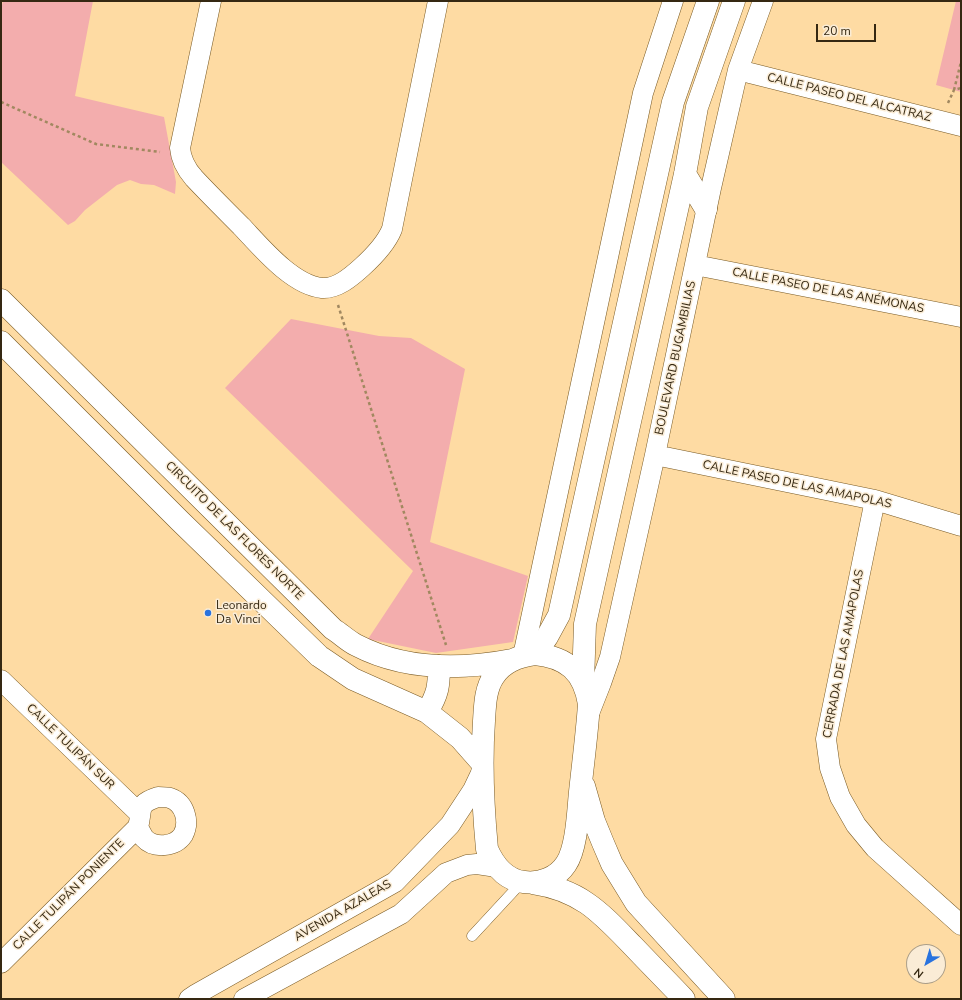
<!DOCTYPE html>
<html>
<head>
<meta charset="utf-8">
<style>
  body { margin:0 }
  #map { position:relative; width:962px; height:1000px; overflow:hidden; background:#fedba3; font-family:"Nunito Sans",sans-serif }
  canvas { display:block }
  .frame { position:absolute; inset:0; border:2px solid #352812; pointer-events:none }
  .north { position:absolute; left:906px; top:944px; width:40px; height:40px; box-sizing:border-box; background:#faecd6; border:1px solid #ab9e88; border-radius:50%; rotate:218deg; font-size:11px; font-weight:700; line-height:16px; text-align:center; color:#352812 }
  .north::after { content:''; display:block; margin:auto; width:14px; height:18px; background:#2973df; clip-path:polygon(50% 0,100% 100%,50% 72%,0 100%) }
  .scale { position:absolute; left:816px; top:24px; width:60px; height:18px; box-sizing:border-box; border:2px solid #352812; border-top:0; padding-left:5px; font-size:12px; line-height:14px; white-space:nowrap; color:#352812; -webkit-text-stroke:3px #faecd6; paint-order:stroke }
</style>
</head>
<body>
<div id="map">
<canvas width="962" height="1000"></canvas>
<div class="frame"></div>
<div class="north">N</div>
<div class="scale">20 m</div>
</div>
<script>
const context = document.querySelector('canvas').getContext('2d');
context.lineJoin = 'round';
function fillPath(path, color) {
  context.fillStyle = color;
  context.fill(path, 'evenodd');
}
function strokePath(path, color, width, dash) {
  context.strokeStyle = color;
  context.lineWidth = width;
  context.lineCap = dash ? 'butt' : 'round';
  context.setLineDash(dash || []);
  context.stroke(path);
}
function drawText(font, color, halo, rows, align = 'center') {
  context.font = font + ' "Nunito Sans",sans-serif';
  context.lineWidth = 3;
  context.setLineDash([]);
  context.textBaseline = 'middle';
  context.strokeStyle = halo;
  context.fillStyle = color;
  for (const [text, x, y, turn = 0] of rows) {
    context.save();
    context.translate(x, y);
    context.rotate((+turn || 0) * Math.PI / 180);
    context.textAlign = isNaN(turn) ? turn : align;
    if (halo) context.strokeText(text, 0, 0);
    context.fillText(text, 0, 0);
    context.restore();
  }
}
const green = new Path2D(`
  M3 1H93L75 96 164 117 176 182 175 194 154 185 141 184 130 180 117 185 85 210 75 221 68 225 1 162V9Z
  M956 1H961V92L936 85Z
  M291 319 379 336 411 338 465 369 430 542 528 576 513 642 436 653 368 639 413 571 225 388Z`);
const path = new Path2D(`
  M954 90 961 62
  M1 102 96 144 160 152
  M948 103 954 90 961 88
  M338 305 446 645`);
const service = new Path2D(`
  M472 936 522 882`);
const minor = new Path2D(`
  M211 1 180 148C181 160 186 169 194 178 209 194 225 210 241 226 261 247 292 285 322 288 337 289 351 277 362 267 373 257 386 244 392 229L438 1
  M738 70 961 126
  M695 265 961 317
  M655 455 875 500 961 526
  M875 500 826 739 830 768 840 797 856 825 875 848 961 925
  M523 656 643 93 673 1
  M1 680 139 813
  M588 716 601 683 610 657 655 455 711 188 738 70 763 1
  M158 797C162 797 167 797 170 798 185 803 190 822 183 835 175 847 154 849 144 838 142 835 140 831 138 827 143 809 136 804 158 797Z
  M1 963 138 827
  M189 999 195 995 395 882 450 825 473 790 482 771
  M244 999 401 914 446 873 467 865 477 864 497 867`);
const tertiary = new Path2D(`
  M685 174 706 209
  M1 300 333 629C341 634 348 641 356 645 404 670 460 670 512 660
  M1 342 180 521 319 656 353 679 427 712 460 738 482 763
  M535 654 547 637 559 615 673 102 708 1
  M535 654C567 657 584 672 589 704 587 734 583 763 580 792 578 811 577 848 566 864 557 878 540 884 524 882 505 880 494 865 487 849 483 807 481 763 484 721 485 706 485 689 494 676 503 662 519 656 535 654Z
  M583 682 585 624 685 174 697 107 734 1
  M427 712C438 694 439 686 439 666
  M584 786 594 821 603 843 612 864 636 903 724 999
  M533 883C581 890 601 913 633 946 650 964 667 981 684 999`);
const markers = [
  [208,613,4,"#2973df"]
];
const streetNames = [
  ["CALLE PASEO DEL ALCATRAZ",849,98,14],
  ["CALLE PASEO DE LAS ANÉMONAS",828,291,11],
  ["BOULEVARD BUGAMBILIAS",676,358,-78],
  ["CALLE PASEO DE LAS AMAPOLAS",797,485,12],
  ["CIRCUITO DE LAS FLORES NORTE",234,531,45],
  ["CERRADA DE LAS AMAPOLAS",844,654,-79],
  ["CALLE TULIPÁN SUR",70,747,44],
  ["CALLE TULIPÁN PONIENTE",69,895,-45],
  ["AVENIDA AZALEAS",343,911,-30]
];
const poiNames = [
  ["Leonardo",216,606],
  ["Da Vinci",216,620]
];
fillPath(green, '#f3adad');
strokePath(service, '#795a24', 11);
strokePath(minor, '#795a24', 21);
strokePath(tertiary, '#795a24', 23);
strokePath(path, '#a18860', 2.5, [3, 3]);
strokePath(service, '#fff', 10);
strokePath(minor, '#fff', 20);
strokePath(tertiary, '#fff', 22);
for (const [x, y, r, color] of markers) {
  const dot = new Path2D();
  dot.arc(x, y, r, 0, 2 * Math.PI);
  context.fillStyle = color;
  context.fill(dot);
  strokePath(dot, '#faecd6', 1.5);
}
drawText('12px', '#352812', '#faecd6', streetNames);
drawText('12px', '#352812', '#faecd6', poiNames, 'left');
</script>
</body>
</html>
